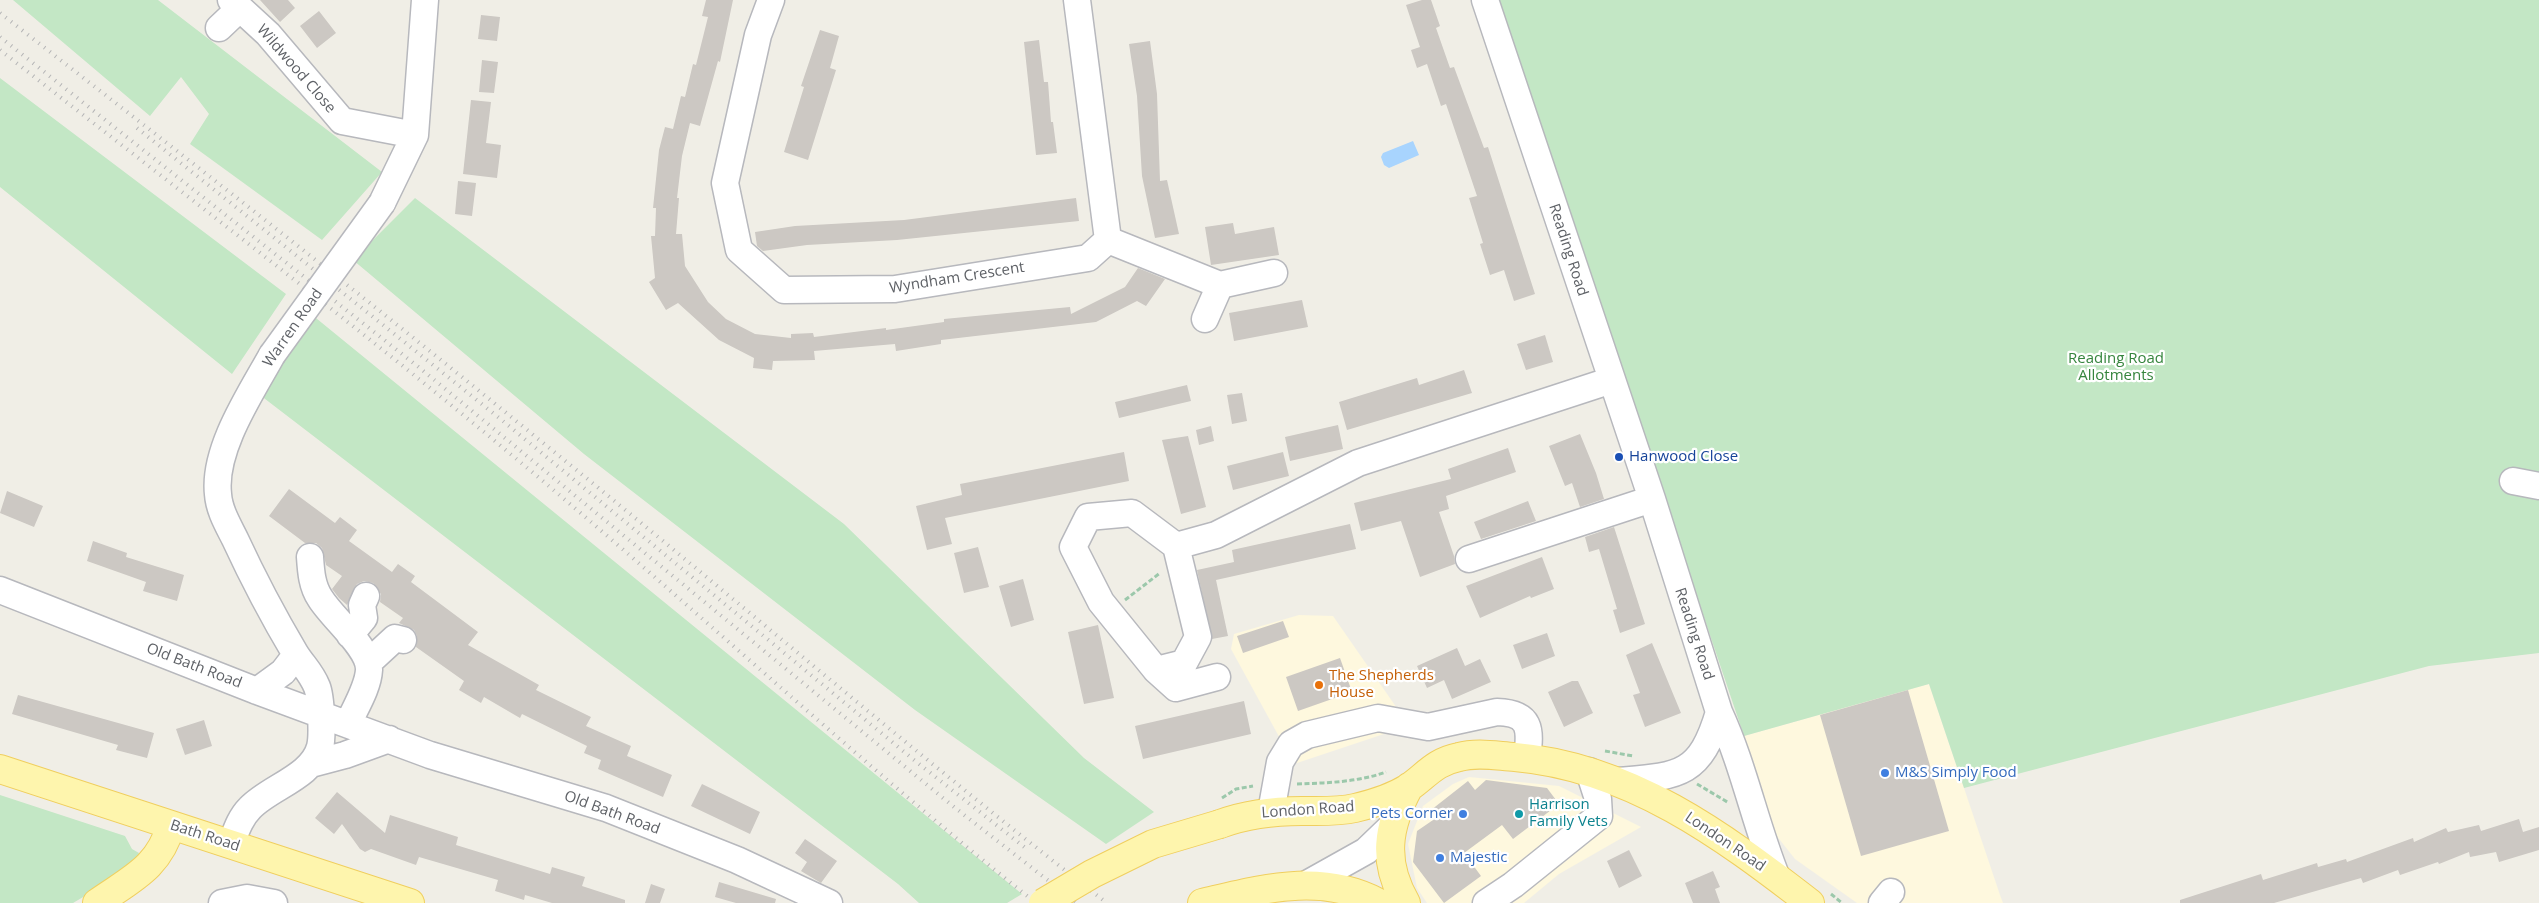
<!DOCTYPE html>
<html>
<head>
<meta charset="utf-8">
<style>
  body { margin:0 }
  canvas { display:block; background:#f0eee6 }
</style>
</head>
<body>
<canvas width="2539" height="903"></canvas>
<script>
const context = document.querySelector('canvas').getContext('2d');
context.lineJoin = 'round';
function fillPath(path, color) {
  context.fillStyle = color;
  context.fill(path, 'evenodd');
}
function strokePath(path, color, width, dash) {
  context.strokeStyle = color;
  context.lineWidth = width;
  context.lineCap = dash ? 'butt' : 'round';
  context.setLineDash(dash || []);
  context.stroke(path);
}
function drawText(font, color, halo, rows, align = 'center') {
  context.font = font + ' "Open Sans",sans-serif';
  context.lineWidth = 4.5;
  context.setLineDash([]);
  context.textBaseline = 'middle';
  context.strokeStyle = halo;
  context.fillStyle = color;
  for (const [text, x, y, turn = 0] of rows) {
    context.save();
    context.translate(x, y);
    context.rotate((+turn || 0) * Math.PI / 180);
    context.textAlign = isNaN(turn) ? turn : align;
    if (halo) context.strokeText(text, 0, 0);
    context.fillText(text, 0, 0);
    context.restore();
  }
}
const commercial = new Path2D(`
  M1299 615 1333 616 1401 714 1387 733 1294 764 1231 649 1234 634Z
  M1929 684 2000 895 2003 903H1857L1795 859 1776 835 1744 736Z
  M1469 777 1559 786 1641 827 1559 874 1524 903H1427L1417 888 1408 844 1423 806 1453 784Z`);
const green = new Path2D(`
  M13 0H158L382 172 322 240 190 144 209 114 181 77 150 116Z
  M1494 0H2539V653L2429 666 1964 788 1929 684 1744 736 1530 101Z
  M0 78 286 294 232 374 0 187Z
  M415 198 844 524 1084 758 1154 812 1106 844 915 710 584 454 353 260Z
  M311 314 1022 894 1007 903H919L898 884 256 392Z
  M0 795 125 836 132 849 139 853 136 863 122 874 73 903H0Z`);
const water = new Path2D(`
  M1413 141 1419 155 1389 168 1384 165 1381 157 1383 153Z`);
const building = new Path2D(`
  M260 0H288L295 8 280 22Z
  M706 0H733L720 62 718 61 700 126 690 123 682 156 677 198H679L676 234H682L685 266 708 302 726 319 755 334 791 338V334L813 333 814 337 886 328V330L944 322V319L1070 307 1071 314 1125 287 1138 268 1165 279 1146 306 1137 301 1096 322 941 340V344L896 351 895 344 814 351 815 360 773 361 772 370 753 368 754 358 719 340 678 303 666 310 649 282 655 278 651 236H655L656 208H653L659 150 665 127 673 129 681 96 685 97 693 64 696 65 708 17 702 16Z
  M1422 0H1431L1440 26 1436 28 1450 68 1454 67 1484 148 1488 147 1535 294 1514 301 1504 270 1490 275 1480 244 1483 243 1469 198 1477 196 1446 104 1441 106 1427 64 1417 68 1411 50 1420 47 1406 5Z
  M319 11 336 33 317 48 300 26Z
  M481 15 500 17 497 41 478 39Z
  M820 30 839 36 830 68 836 70 808 160 784 152 804 87 801 86Z
  M1039 40 1044 82H1048L1051 122H1053L1057 153 1036 155 1024 42Z
  M1150 41 1157 94 1160 181 1167 180 1179 234 1155 238 1142 176 1137 96 1129 44Z
  M482 60 498 62 494 93 479 92Z
  M471 100 491 102 486 143 501 145 497 178 463 174Z
  M458 181 476 183 472 216 455 214Z
  M1076 198 1079 221 897 240 807 245 763 251 757 246 755 232 795 226 904 220Z
  M1233 223 1235 234 1274 227 1279 255 1211 265 1205 227Z
  M1302 300 1308 327 1234 341 1229 313Z
  M1545 335 1553 362 1526 370 1517 344Z
  M1464 370 1472 393 1347 430 1339 402 1417 378 1419 385Z
  M1187 385 1191 401 1119 418 1115 402Z
  M1242 393 1247 421 1232 424 1227 395Z
  M1338 425 1343 449 1290 461 1285 437Z
  M1211 426 1214 441 1199 445 1196 430Z
  M1580 434 1596 473 1604 499 1580 507 1572 483 1565 486 1549 446Z
  M1188 436 1206 507 1181 514 1162 440Z
  M1508 448 1516 472 1446 496 1449 509 1439 512 1454 556 1455 564 1420 577 1401 521 1361 531 1354 503 1451 479 1448 469Z
  M1124 452 1129 481 945 518 952 544 927 550 916 506 962 495 960 484Z
  M1283 452 1289 476 1233 490 1227 466Z
  M289 489 335 523 340 517 357 530 349 541 392 572 398 564 415 576 411 582 478 632 468 645 539 685 536 690 591 717 586 726 631 746 627 756 672 775 663 797 598 769 601 760 584 753 587 746 522 714 520 718 484 697 481 703 459 690 464 681 416 647 417 636 414 630 399 623 403 618 380 602 381 594 373 583 364 581 357 584 347 605 339 598 332 589 342 576 326 565 322 548 316 543H305L269 516Z
  M7 491 43 506 34 527 0 513Z
  M1528 501 1536 521 1481 539 1474 522Z
  M1350 524 1356 549 1216 580 1228 636 1212 639 1197 570 1234 562 1232 550Z
  M1614 527 1645 624 1620 633 1613 610 1617 609 1599 549 1589 552 1585 537Z
  M93 541 127 553 126 557 184 575 177 601 143 591 146 582 87 561Z
  M978 547 989 587 964 593 954 553Z
  M1542 557 1554 589 1531 598 1530 596 1480 618 1466 586Z
  M1023 579 1034 620 1011 627 999 586Z
  M1283 621 1289 637 1243 653 1237 636Z
  M1098 625 1114 698 1084 704 1068 632Z
  M1547 633 1555 656 1522 669 1513 645Z
  M1652 643 1681 713 1645 727 1633 695 1640 693 1626 655Z
  M1457 648 1465 666 1480 659 1491 682 1452 699 1444 680 1427 688 1417 666Z
  M1340 658 1352 692 1298 711 1286 677Z
  M1572 681H1578L1593 713 1564 727 1548 692Z
  M1908 690 1949 831 1861 856 1820 715Z
  M18 695 154 733 147 758 116 750 118 745 12 714Z
  M1244 701 1251 734 1143 759 1135 726Z
  M204 720 212 746 185 755 176 729Z
  M1486 780 1547 788 1559 804 1513 839 1502 825 1464 853 1481 876 1444 903 1413 862 1417 831 1436 818 1431 810 1468 781 1475 790Z
  M702 784 760 812 750 834 691 806Z
  M337 792 385 833 390 815 458 837 456 845 550 874 552 867 585 877 582 886 625 900V903H552L525 895 524 900 495 891 498 880 419 857 416 865 371 849 365 852 360 849 342 824 334 834 315 818Z
  M2519 819 2523 832 2539 827V850L2499 862 2496 852 2470 857 2469 852 2439 864 2438 862 2400 875 2398 870 2363 883 2361 878 2274 903H2180V900L2261 874 2263 880 2317 863 2318 867 2346 859 2347 862 2413 838 2414 842 2446 828 2448 832 2479 825 2481 831Z
  M805 839 837 861 821 883 801 871 807 862 795 853Z
  M1629 850 1642 876 1619 888 1607 861Z
  M1713 871 1720 887 1715 889 1720 903H1693L1685 883Z
  M719 882 776 899 775 903H736L715 897Z
  M651 884 665 889 660 903H645Z`);
const path = new Path2D(`
  M1125 600 1160 573
  M1605 751 1633 756
  M1297 784C1327 783 1358 782 1386 772
  M1697 784 1729 803
  M1222 798 1236 789 1253 786
  M1831 894 1842 903`);
const minor = new Path2D(`
  M231 0 268 34 342 121 415 135
  M771 0 758 35 725 183 739 250 784 290 895 289 1088 258 1108 240 1077 0
  M1485 0 1652 499 1719 712C1744 766 1755 824 1777 878
  M219 28 239 9
  M382 203 415 135 425 0
  M1108 240 1220 285 1274 273
  M1205 319 1220 285
  M2513 481 2539 486
  M1132 513 1176 546 1198 637 1184 663 1156 670 1101 602 1073 547 1088 517Z
  M1176 546 1216 535 1358 463 1612 380
  M310 557C311 572 312 586 320 598 332 618 370 648 369 670 368 688 355 708 348 724
  M1469 559 1652 499
  M0 590 257 691 430 755 606 808 737 860 829 903
  M350 635 364 618 362 605 366 596
  M369 662 395 638 403 640
  M1156 670 1176 688 1217 677
  M257 691 283 672 296 655
  M311 764 345 755 389 739
  M1617 781C1678 776 1700 777 1719 712
  M1271 812 1280 762 1291 744 1307 735 1378 718 1428 727 1497 712C1531 713 1531 729 1527 758
  M231 844C236 831 240 818 250 808 270 787 312 777 320 747 323 736 321 697 317 687 311 672 303 666 295 653 273 616 253 578 235 539 228 525 219 510 218 494 213 449 251 393 272 355
  M1307 884 1366 851 1391 827
  M222 903 247 898 274 903
  M1486 903 1513 885 1599 816 1598 799 1589 771
  M1882 903 1891 892`);
const major = new Path2D(`
  M0 769 410 903
  M1220 824C1247 814 1273 811 1302 811 1319 811 1338 812 1355 808 1372 804 1392 798 1408 788 1426 776 1434 762 1459 757 1477 752 1497 756 1515 757 1630 767 1722 835 1810 903
  M97 903C131 879 159 868 171 825
  M1202 903C1263 889 1321 872 1379 903
  M1406 903C1382 862 1387 827 1409 787`);
const rail = new Path2D(`
  M0 13C180 153 360 293 537 438 728 592 913 753 1107 903
  M0 37 421 369 954 807 1077 903
  M0 50C182 193 367 333 544 482 709 621 867 769 1036 903
  M137 128 498 417 914 760 1028 850`);
const minorBridge = new Path2D(`
  M272 355 382 203`);
const majorBridge = new Path2D(`
  M1043 903 1092 874 1153 844 1220 824`);
const markers = [
  [1619,457,5,"#1a4fb4"],
  [1319,685,5,"#e8710a"],
  [1885,773,5,"#3f7fe0"],
  [1463,814,5,"#3f7fe0"],
  [1519,814,5,"#0f9aa8"],
  [1440,858,5,"#3f7fe0"]
];
const streetNames = [
  ["Wildwood Close",296,69,49],
  ["Reading Road",1568,250,72],
  ["Wyndham Crescent",957,278,-9],
  ["Warren Road",293,328,-55],
  ["Reading Road",1694,634,72],
  ["Old Bath Road",194,666,21],
  ["London Road",1308,810,-4],
  ["Old Bath Road",612,813,20],
  ["Bath Road",205,836,18],
  ["London Road",1725,842,34]
];
const parkNames = [
  ["Reading Road",2116,359],
  ["Allotments",2116,376]
];
const transitNames = [
  ["Hanwood Close",1629,457]
];
const foodNames = [
  ["The Shepherds",1329,676],
  ["House",1329,693]
];
const shopNames = [
  ["M&S Simply Food",1895,773],
  ["Pets Corner",1453,814,"right"],
  ["Majestic",1450,858]
];
const cultureNames = [
  ["Harrison",1529,805],
  ["Family Vets",1529,822]
];
fillPath(commercial, '#fef8de');
fillPath(green, '#c3e7c5');
fillPath(water, '#a8d4fe');
fillPath(building, '#ccc8c3');
strokePath(minor, '#b7b8bd', 29);
strokePath(major, '#f0cf5f', 30);
strokePath(path, '#9cc8ab', 3, [5, 2.5]);
strokePath(minor, '#fff', 26);
strokePath(major, '#fef5ad', 28);
strokePath(rail, '#b5b5b6', 4, [1, 6]);
strokePath(minorBridge, '#b7b8bd', 29, []);
strokePath(majorBridge, '#f0cf5f', 30, []);
strokePath(minorBridge, '#fff', 26);
strokePath(majorBridge, '#fef5ad', 28);
for (const [x, y, r, color] of markers) {
  const dot = new Path2D();
  dot.arc(x, y, r, 0, 2 * Math.PI);
  context.fillStyle = color;
  context.fill(dot);
  strokePath(dot, '#fff', 2);
}
drawText('15px', '#5e6166', '#fff', streetNames);
drawText('15px', '#36853e', '#fff', parkNames);
drawText('15px', '#164399', '#fff', transitNames, 'left');
drawText('15px', '#c56008', '#fff', foodNames, 'left');
drawText('15px', '#366cbe', '#fff', shopNames, 'left');
drawText('15px', '#0d838f', '#fff', cultureNames, 'left');
</script>
</body>
</html>
